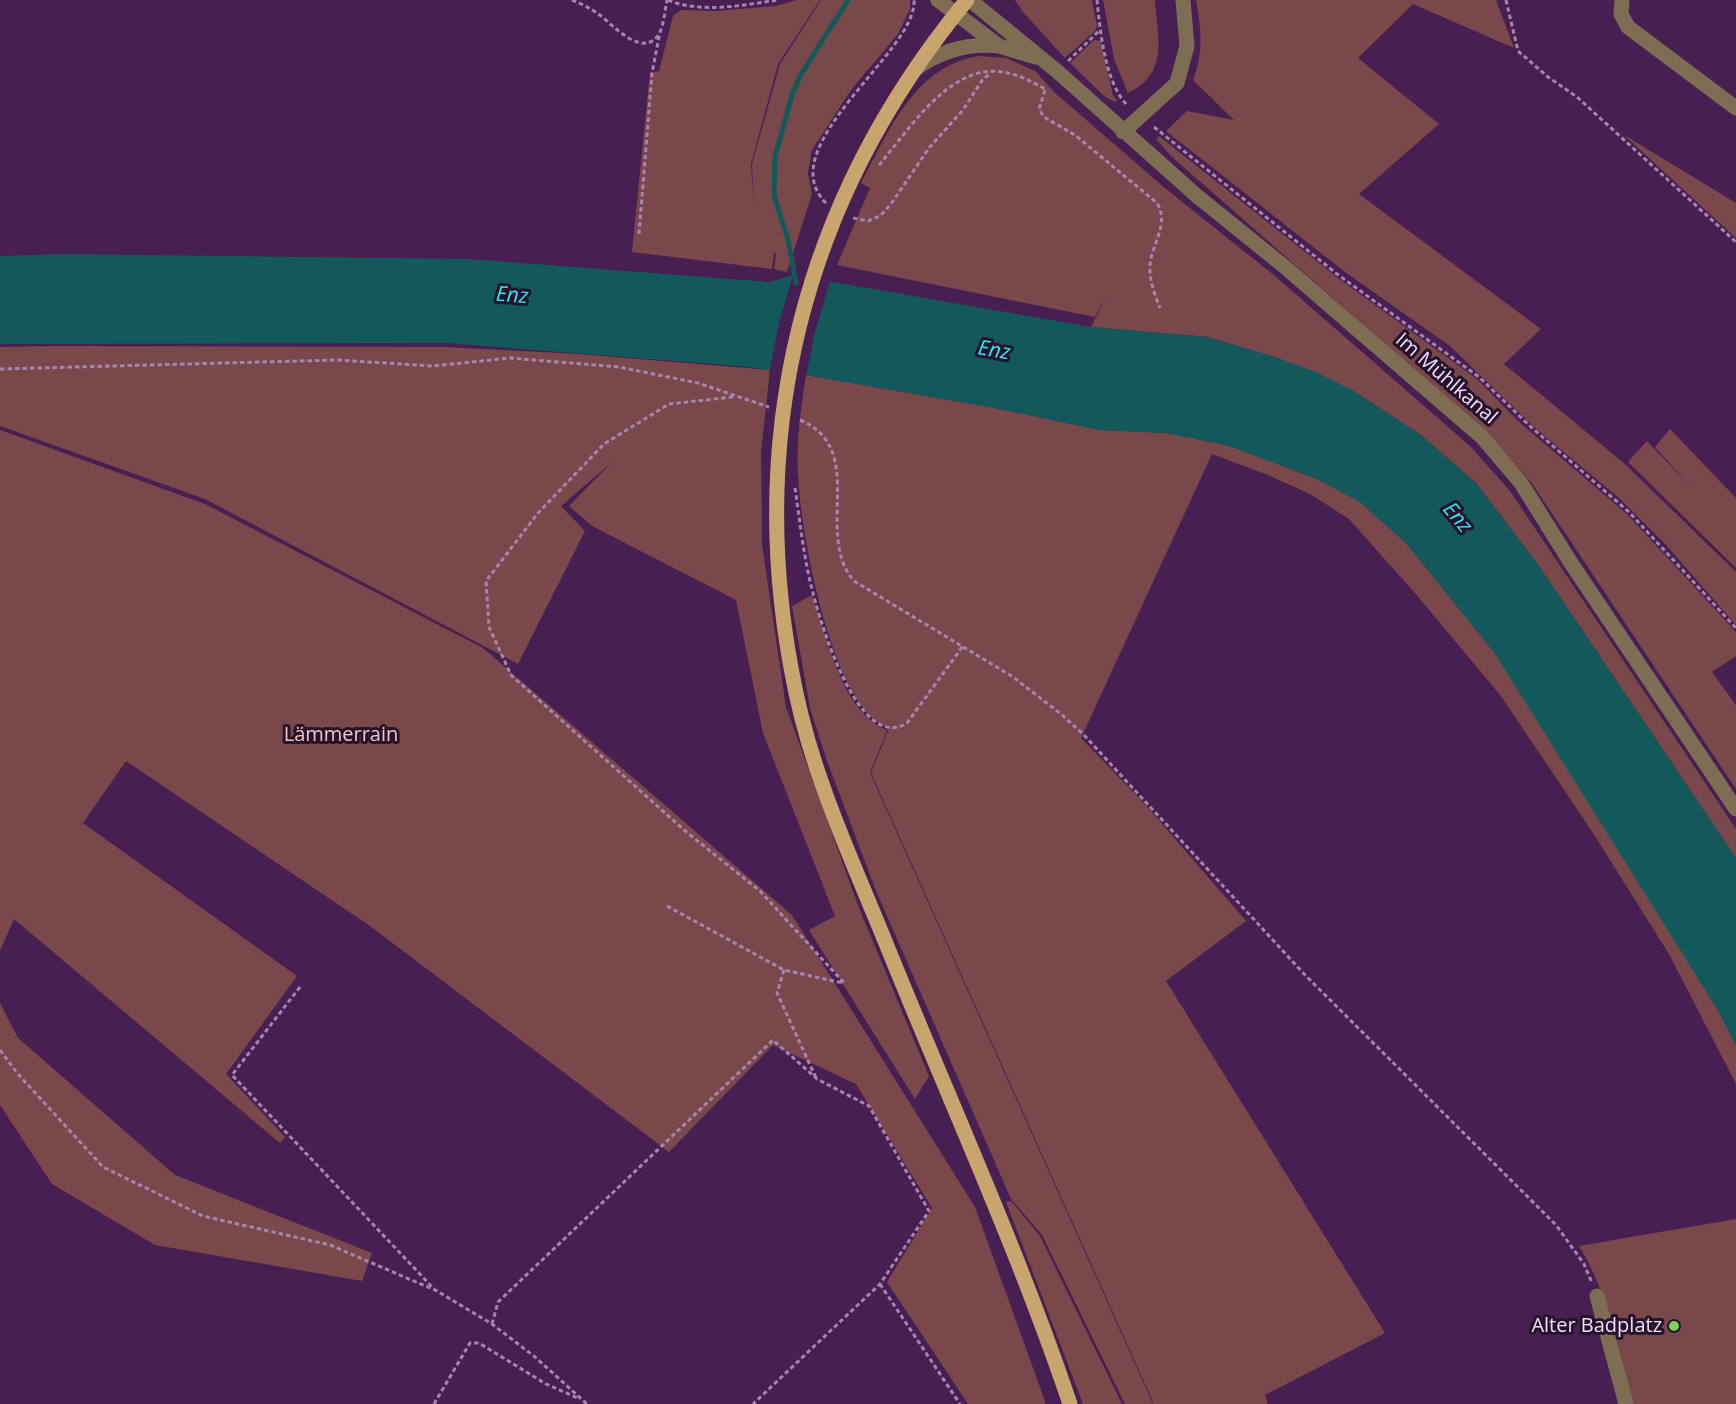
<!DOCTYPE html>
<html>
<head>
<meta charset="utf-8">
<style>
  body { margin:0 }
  canvas { display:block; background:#471f53 }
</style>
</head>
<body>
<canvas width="1736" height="1404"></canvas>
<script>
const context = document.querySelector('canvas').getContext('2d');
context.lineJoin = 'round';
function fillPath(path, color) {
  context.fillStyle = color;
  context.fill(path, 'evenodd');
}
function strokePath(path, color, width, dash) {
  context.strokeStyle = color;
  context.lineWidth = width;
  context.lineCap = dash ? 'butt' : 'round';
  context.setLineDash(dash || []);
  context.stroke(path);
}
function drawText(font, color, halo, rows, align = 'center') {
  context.font = font + ' "Open Sans",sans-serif';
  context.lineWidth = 6;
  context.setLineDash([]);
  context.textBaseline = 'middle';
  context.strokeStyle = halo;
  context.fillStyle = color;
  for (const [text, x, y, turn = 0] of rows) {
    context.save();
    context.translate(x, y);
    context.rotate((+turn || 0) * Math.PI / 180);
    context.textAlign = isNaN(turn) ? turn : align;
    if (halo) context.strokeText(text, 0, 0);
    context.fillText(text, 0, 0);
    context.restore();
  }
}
const green = new Path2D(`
  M797 0H820L778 64 751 164 754 206 752 164 780 64 821 0H910V9L898 34 851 90 812 150 808 173 812 194 787 272 774 269 776 254 774 252 772 269 632 252 650 73 659 71 673 16 681 10 716 11 775 6Z
  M1015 0H1092L1097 26 1095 31 1065 58 1023 12Z
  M1103 0H1155C1157 37 1170 73 1128 93L1114 59Z
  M1196 0H1496L1514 48 1413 4 1358 58 1439 124 1359 194 1541 329 1504 364 1625 464 1736 572V625L1667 546 1620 499 1534 427 1450 346 1345 272 1166 131 1187 111 1234 120 1193 80C1204 53 1201 28 1196 0Z
  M1094 40 1101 41 1113 96 1117 100 1115 102 1104 96 1070 63Z
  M978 56 1006 58 1035 71 1054 92 1166 189 1275 276 1471 447 1510 491 1736 829V858L1539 566 1476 483 1421 435 1352 390 1278 358 1207 337 1091 327 1107 296 1095 317 837 265 870 188 861 183C889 131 914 67 978 56Z
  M1624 135 1736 203V238Z
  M1159 136 1338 278 1477 379 1518 421 1628 515 1736 632V656L1712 672 1736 705V789L1531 482 1485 431 1172 157 1156 139Z
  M52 346 444 347 579 354 770 370 761 452 762 544 786 707 859 908 929 1076 915 1099 809 930 835 916 763 733 736 600 592 526 569 506 612 462 561 506 585 531 518 664 205 499 0 426V347Z
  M806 375 995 408 1100 430 1167 433 1230 446 1317 479 1360 502 1406 543 1494 652 1525 698 1719 1012 1736 1045V1084L1669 954 1593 833 1501 696 1415 593 1349 519 1310 494 1268 475 1212 454 1081 738 1145 804 1246 921 1166 981 1385 1333 1265 1395 1268 1404H1154L871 773 889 728C832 711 800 529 798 475 796 441 801 407 806 375Z
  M1670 429 1736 498V568L1628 462 1647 441 1691 487 1655 447Z
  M0 430 205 504 483 648 792 915 975 1207 1046 1404H968L887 1282 932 1208 856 1084 773 1045 669 1152 370 926 126 761 83 823 297 976 226 1074 285 1137 280 1143 14 919 0 951Z
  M812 595C827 637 842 713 887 730L870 773 1153 1404H1125L1042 1235 1011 1199 876 891 826 758 810 708 792 606Z
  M0 1003 18 1038 175 1175 372 1253 362 1281 155 1245 52 1184 0 1105Z
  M1011 1201 1040 1236 1122 1404H1083L1006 1202Z
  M1736 1219V1404H1632C1620 1350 1608 1293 1579 1246Z`);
const water = new Path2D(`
  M61 254 469 259 770 282 793 275 1091 327 1207 337 1278 358 1316 372 1352 390 1421 435 1476 483 1539 566 1736 858V1045L1719 1012 1494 652 1406 543 1360 502 1317 479 1230 446 1167 433 1100 430 995 408 806 375 740 366 446 343 0 344V256Z`);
const pier = new Path2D(`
  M794 272 831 278 815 332 806 377 769 373 779 323Z`);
const stream = new Path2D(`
  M796 283 788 240 774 195 775 157 792 95 800 76 848 0`);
const path = new Path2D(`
  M572 0C582 4 592 9 601 16 614 26 645 61 660 32 664 23 665 10 667 0
  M668 0C702 14 743 5 778 0
  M1097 0C1100 30 1105 84 1128 106
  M1506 0 1518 51 1548 77 1577 97 1736 242
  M1068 61 1099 31
  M1045 90 1039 109 1044 117 1075 135 1157 203C1170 224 1151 245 1150 266 1149 280 1155 295 1160 308
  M1154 127 1337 274 1479 377 1531 427 1629 512 1736 628
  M879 165C909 130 950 63 1003 72 1018 74 1032 82 1045 89
  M826 203C769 147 918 51 914 0
  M853 218 868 221 880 216 891 204 929 148 963 110 983 79 990 74
  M639 234 652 73 660 32
  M0 369 337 360 433 366 510 358 619 367 698 383 769 407
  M733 397 669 404 604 444 538 513 486 581 489 627 511 675 684 830 760 891 844 983
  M800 420C869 449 813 534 854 581L1013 677 1061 714 1083 734 1306 976 1556 1225 1584 1264 1592 1283
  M795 488C800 522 804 560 813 593 821 624 859 754 907 723L963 646
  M667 906 784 970 843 983
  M784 970 777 993 816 1078
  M300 987 232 1075 435 1290
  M0 1050 17 1073 103 1167 203 1216 330 1245 437 1291 492 1324 535 1357 587 1404
  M880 1284 960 1404
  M492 1324 498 1302 773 1040 817 1079 869 1106 929 1211 880 1284 753 1404
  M434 1404 470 1343H479L546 1384 580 1399`);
const minor = new Path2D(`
  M938 0 999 46 1036 57
  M970 0 1058 72 1197 196 1285 267 1482 437 1521 483 1571 563 1736 809
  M1622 0 1621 14 1628 27 1736 108
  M917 68C941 51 969 43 999 46
  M1123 132 1177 83 1187 46 1183 0
  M1597 1296 1626 1404`);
const major = new Path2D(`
  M967 0C802 200 742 439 796 693 814 779 852 860 885 941 947 1095 1017 1247 1070 1404`);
const markers = [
  [1674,1326,6,"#7ad157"]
];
const streetNames = [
  ["Im Mühlkanal",1446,379,41]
];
const parkNames = [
  ["Lämmerrain",341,735]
];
const poiNames = [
  ["Alter Badplatz",1662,1326]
];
const waterNames = [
  ["Enz",512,296,4],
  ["Enz",994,351,10],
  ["Enz",1457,518,50]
];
fillPath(green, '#79484a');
fillPath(water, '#13595b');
fillPath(pier, '#471f53');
strokePath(stream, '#13595b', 5);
strokePath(path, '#a585ae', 3, [4.5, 3]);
strokePath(minor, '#7e6d53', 15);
strokePath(major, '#c9a56e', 15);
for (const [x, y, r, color] of markers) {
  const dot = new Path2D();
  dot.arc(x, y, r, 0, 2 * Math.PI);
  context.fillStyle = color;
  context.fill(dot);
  strokePath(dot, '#24132a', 2);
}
drawText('20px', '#f3dbfb', '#24132a', streetNames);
drawText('20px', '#f4c4c4', '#24132a', parkNames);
drawText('20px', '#f3dbfb', '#24132a', poiNames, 'right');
drawText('italic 21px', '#2ae9ee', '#24132a', waterNames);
</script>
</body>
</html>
